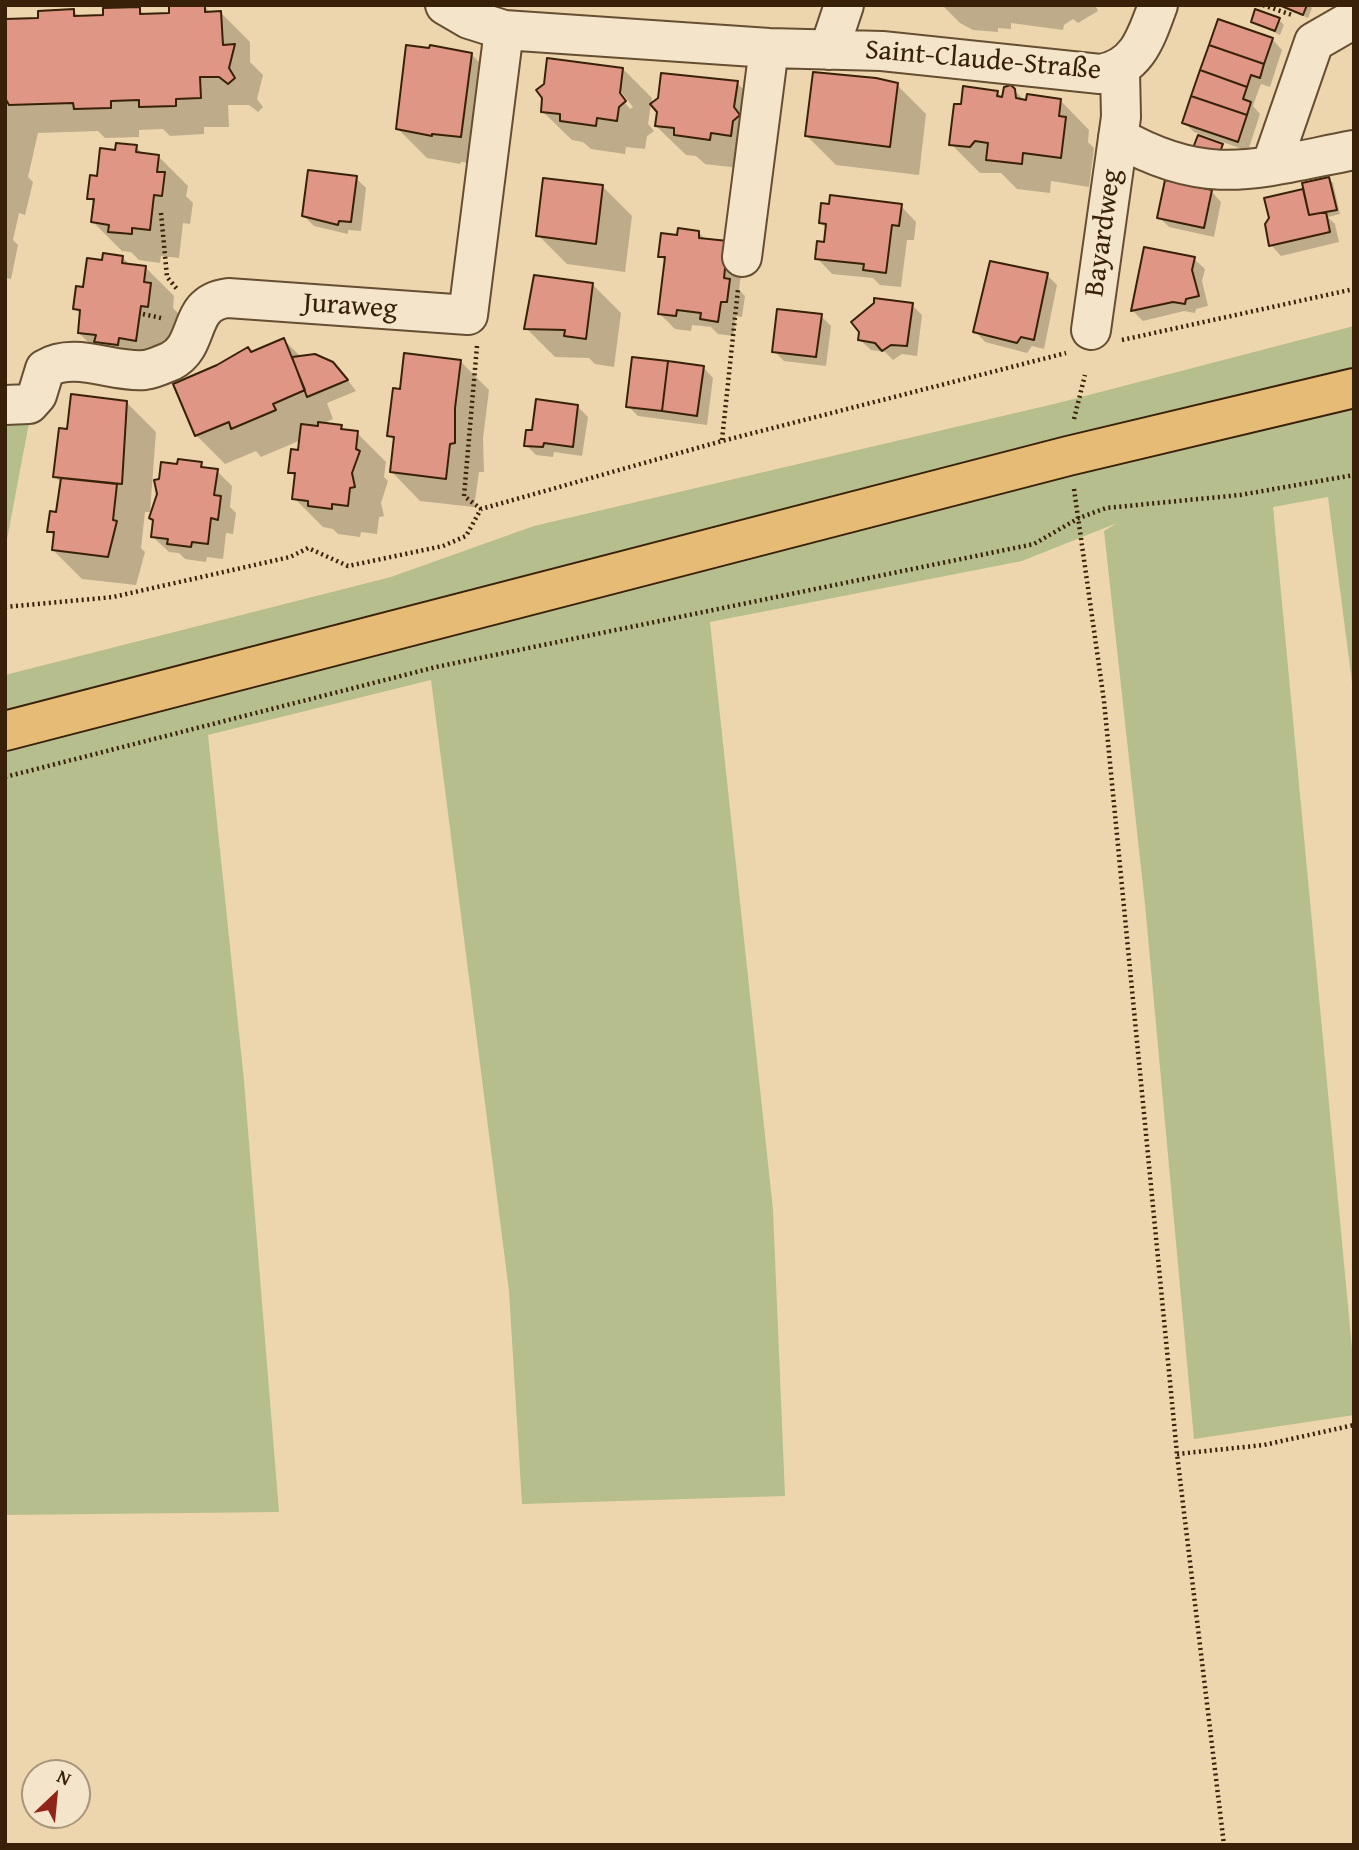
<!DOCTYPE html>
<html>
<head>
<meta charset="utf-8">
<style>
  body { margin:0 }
  #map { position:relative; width:1359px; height:1850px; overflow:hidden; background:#edd6ad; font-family:"Gentium Book Plus",serif }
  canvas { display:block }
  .frame { position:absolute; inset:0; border:7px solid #382108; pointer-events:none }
  .north { position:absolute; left:21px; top:1759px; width:70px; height:70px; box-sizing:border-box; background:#f3e4ca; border:2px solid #a8967c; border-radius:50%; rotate:26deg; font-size:19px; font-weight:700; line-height:28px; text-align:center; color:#382108 }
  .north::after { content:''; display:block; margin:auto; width:24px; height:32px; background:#8f2418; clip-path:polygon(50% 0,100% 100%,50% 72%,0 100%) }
</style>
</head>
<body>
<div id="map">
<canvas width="1359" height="1850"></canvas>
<div class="frame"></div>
<div class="north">N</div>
</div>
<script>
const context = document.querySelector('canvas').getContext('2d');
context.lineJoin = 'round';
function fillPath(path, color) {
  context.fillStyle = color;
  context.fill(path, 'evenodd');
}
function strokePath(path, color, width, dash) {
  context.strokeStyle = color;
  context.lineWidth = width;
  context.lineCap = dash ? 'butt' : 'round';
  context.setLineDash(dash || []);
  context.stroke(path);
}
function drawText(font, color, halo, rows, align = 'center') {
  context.font = font + ' "Gentium Book Plus",serif';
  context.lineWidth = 7;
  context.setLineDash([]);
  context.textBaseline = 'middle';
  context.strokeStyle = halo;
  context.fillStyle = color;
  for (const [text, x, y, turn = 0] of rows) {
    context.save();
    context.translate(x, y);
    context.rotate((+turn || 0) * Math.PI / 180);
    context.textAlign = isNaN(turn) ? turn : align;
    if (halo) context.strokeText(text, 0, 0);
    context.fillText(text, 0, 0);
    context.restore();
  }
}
const green = new Path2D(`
  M1354 326V698L1328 497 1273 507 1354 1370V1415L1194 1439 1145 904 1104 531 1117 523 1022 561 710 622 773 1210 785 1496 522 1504 509 1291 431 680 208 735 244 1081 279 1512 5 1515V675L391 577 534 526 1058 403Z
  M5 419 29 423 5 550Z`);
const shadow = new Path2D(`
  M942 5H1095L1098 11 1078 23 1073 19 1064 25 1063 30 1011 23V29L998 28V32L973 30 960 23Z
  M1281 5H1309L1312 8 1308 18Z
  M205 7 211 13H221L250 42V62L263 75 257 99 263 107 258 112 249 105H228L229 127H204V134L170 136 163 129 139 130V137L105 138 98 131 38 133 28 177 33 182 25 215 19 213 13 240 18 245 11 279 5 278V20H40L74 11 80 18 105 17 139 9 145 15H171Z
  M1279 20 1284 25 1280 35 1253 22Z
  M1272 39 1282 50 1270 87 1261 84 1256 97 1253 106 1260 114 1248 151 1194 132 1184 122Z
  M471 54 500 83 490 165 461 162 460 164 427 158 398 129Z
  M623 69 652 98 648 124 654 131 647 136 645 149 626 147 625 154 591 149 583 142 572 140 542 111 546 85ZM617 92H621L633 107 630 109Z
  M737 83 766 112 739 168 705 164 696 156 686 155 656 126Z
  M897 85 926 114 919 175 836 165 807 136Z
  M1014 90 1027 103 1060 100 1089 130 1088 142 1094 148 1089 187 1051 181 1050 193 1017 189 1001 173H980L951 144 963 106 997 92 1003 99Z
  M136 147 144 155 159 157 188 186 186 196 193 203 190 224 183 223 179 258 161 256 160 263 139 260 131 252 122 251 93 222 95 204 89 198 98 178 117 152Z
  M356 178 366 188 361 231 348 230V234L314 226 304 216Z
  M1329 179 1333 183 1340 214 1328 217 1335 224 1339 242 1281 256 1271 245V219L1266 199 1305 190Z
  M603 187 632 216 625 272 567 264 538 235Z
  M1211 191 1221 202 1214 237 1169 227 1159 217Z
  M830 206H901L916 222 914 240H907L901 287 880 285 873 278 832 274 817 258 826 244 827 229 821 223Z
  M699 233 706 240 743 259 739 290 745 296 742 317 736 316 733 336 718 334 711 327 692 325 691 331 675 329 660 314 666 262 660 256 678 237Z
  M1146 249 1194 259 1205 269 1202 281 1208 306 1196 309 1195 313 1184 311 1143 321 1133 311Z
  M123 258 131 266 145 267 174 296 173 308 179 314 176 335 169 334 165 369 108 362 79 333 82 315 75 309 85 289 103 262Z
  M1047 275 1057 285 1044 349 1032 346 1027 353 985 342 975 331Z
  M592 284 621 313 614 367 595 364 589 358 555 357 526 328Z
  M912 305 922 315 917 356 902 354 893 360 885 352 871 350 860 340Z
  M821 316 831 326 826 366 784 361 774 351Z
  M284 340 301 357 343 374 356 391 327 403 333 419 322 424 357 433 386 462 384 477 388 481 381 503 384 516 379 517 377 534 361 532 360 537 338 534 333 529 323 527 294 498 296 478 290 472 301 440 261 457 256 451 225 464 196 435 252 353Z
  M460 361 489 390 483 438 484 472H479L474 507 420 501 391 471 395 441 389 435 402 391Z
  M703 367 713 378 707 425 638 416 628 406Z
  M127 403 156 432 150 512H145L141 548 145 552 136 585 82 579 53 550 55 537 49 531 58 514 62 483 55 477 68 431Z
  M577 406 588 417 582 456 554 452 553 457 536 455 526 445 534 432Z
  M201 464 206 469 217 471 232 486 230 507 236 513 233 534 226 533 223 559 207 557 206 562 185 559 179 553 169 552 153 537 158 505 156 481 178 466Z`);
const building = new Path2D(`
  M205 5V12L221 11 223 45 235 44 229 68 235 78 228 84 219 77H200L201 98 176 99V106L139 107V100L111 101V108L74 109 73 103 9 105 5 98V19L38 18V11L74 9V16L103 15V8L140 7V14L169 13V6Z
  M1279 5H1307L1303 15Z
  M1255 9 1280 18 1275 31 1251 22Z
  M1218 19 1273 38 1264 64 1209 45Z
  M406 45 429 48 430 45 472 53 461 137 432 134V136L396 129Z
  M1209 45 1264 64 1260 78 1251 75 1247 87 1200 70Z
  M547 58 623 68 620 93 626 101 619 107 617 121 597 118 596 126 560 121V114L541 112 542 98 536 90 544 84Z
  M1200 70 1247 87 1243 99 1251 102 1247 115 1191 96Z
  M813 72 876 78 898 83 890 147 805 136Z
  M661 73 738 81 734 107 740 115 733 121 731 136 711 133 710 140 674 135V128L655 126 657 112 650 104 658 98Z
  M1011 85 1015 89 1016 98 1026 100 1027 94 1061 99 1059 116 1066 117 1061 158 1023 153 1022 164 986 160 988 143 975 141 970 147 949 145 954 104H961L963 86 998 91 997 96 1002 97 1004 87Z
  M1191 96 1247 115 1238 142 1182 123Z
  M1198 135 1223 144 1218 157 1193 148Z
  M116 143 137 145 136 152 159 155 157 172H165L162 196 154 195 150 230 132 228V234L108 232 109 225 91 222 94 199H87L90 175 97 176 100 148 115 150Z
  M308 170 357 176 351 222 339 221 338 225 302 216Z
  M1329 177 1337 210 1309 215 1302 183Z
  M543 178 603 185 596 244 536 236Z
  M1165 180 1212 190 1204 228 1157 218Z
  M1303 189 1309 215 1326 212 1330 232 1269 246 1265 224 1269 218 1264 198Z
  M830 195 902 204 899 226 892 225 886 273 863 270 864 264 815 259 817 241 824 242 826 224 819 223 821 203 829 204Z
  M678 228 699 231V238L728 241 724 278 730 279 727 302H721L718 322 700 319 701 313 677 310 676 316 658 314 665 257H658L661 233 677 235Z
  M1144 247 1195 257 1192 270 1199 296 1186 299 1185 304 1173 302 1131 311Z
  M103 253 123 256 122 263 146 266 144 282 151 283 148 307 141 306 136 341 119 338 118 345 94 342 96 335 78 333 80 310 73 309 76 286 83 287 87 258 102 260Z
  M990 261 1048 273 1034 340 1021 337 1017 343 973 332Z
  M534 275 593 283 586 339 564 336 565 330 524 329Z
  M874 298 913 303 907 346 891 345 882 351 875 343 858 340 859 332 851 322 874 303Z
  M777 309 822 314 816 357 772 352Z
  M284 338 305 390 273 404 276 410 231 429 229 422 195 436 173 384 217 365 248 347 251 352Z
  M404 353 461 360 455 408V443L450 444 446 479 390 472 394 437 387 436 393 388 400 389Z
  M315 354 333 362 348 380 307 397 292 357Z
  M632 357 668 361 662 411 626 407Z
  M668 361 704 366 697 416 662 411Z
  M71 394 127 401 122 484 53 477 59 428 67 429Z
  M536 399 578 405 573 447 544 443 543 447 524 446 526 430H532Z
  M318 422 342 425 341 429 358 431 356 449 360 451 352 473 355 487 350 488 348 506 332 504V509L308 506V501L292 499 295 473H288L291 449 298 450 301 424 318 426Z
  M178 459 202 462 201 467 218 469 214 495 221 496 218 520 211 518 208 544 192 542 191 547 167 544 168 539 151 537 153 520 149 518 157 494 154 480 159 479 161 462 177 464Z
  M61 478 117 484 113 520 117 521 108 557 52 550 54 532H47L50 511 56 512Z`);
const path = new Path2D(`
  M1263 5 1292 15
  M161 213 167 277 177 289
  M143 314 161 318
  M1122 340 1354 289
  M477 346 464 496 481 509
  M1074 419 1085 375
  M722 440 738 289
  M1074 489 1104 701 1177 1454 1224 1845
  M5 607 113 597 290 557 308 548 348 566 443 546 466 536 481 509 722 441 1066 353
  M5 777 436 667 1034 544 1079 518 1106 508 1240 495 1354 475
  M1177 1454 1264 1445 1354 1425`);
const minor = new Path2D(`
  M445 5 469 19 504 30 769 48 882 51 1100 74C1137 68 1146 38 1158 5
  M829 50 844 5
  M1118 137C1208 189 1259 168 1354 150
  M1271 166 1314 42 1354 19
  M742 257 769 48
  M1091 330 1121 117 1120 71
  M5 405 29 404 37 395 45 369C75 351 113 373 145 370 153 369 164 364 171 361 202 345 186 303 228 298L468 315 504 30`);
const major = new Path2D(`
  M5 731 1068 456 1354 388`);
const streetNames = [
  ["Saint-Claude-Straße",983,61,5],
  ["Bayardweg",1104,233,-82],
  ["Juraweg",350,307,4]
];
fillPath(green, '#b5be8c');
fillPath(shadow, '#0003');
fillPath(building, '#df9685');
strokePath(building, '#382108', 2);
strokePath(minor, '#654e31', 42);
strokePath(major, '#382108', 42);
strokePath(path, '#382108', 4.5, [2, 3.5]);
strokePath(minor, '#f3e4ca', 38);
strokePath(major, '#e6bb76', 38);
drawText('28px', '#382108', '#f3e4ca', streetNames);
</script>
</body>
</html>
